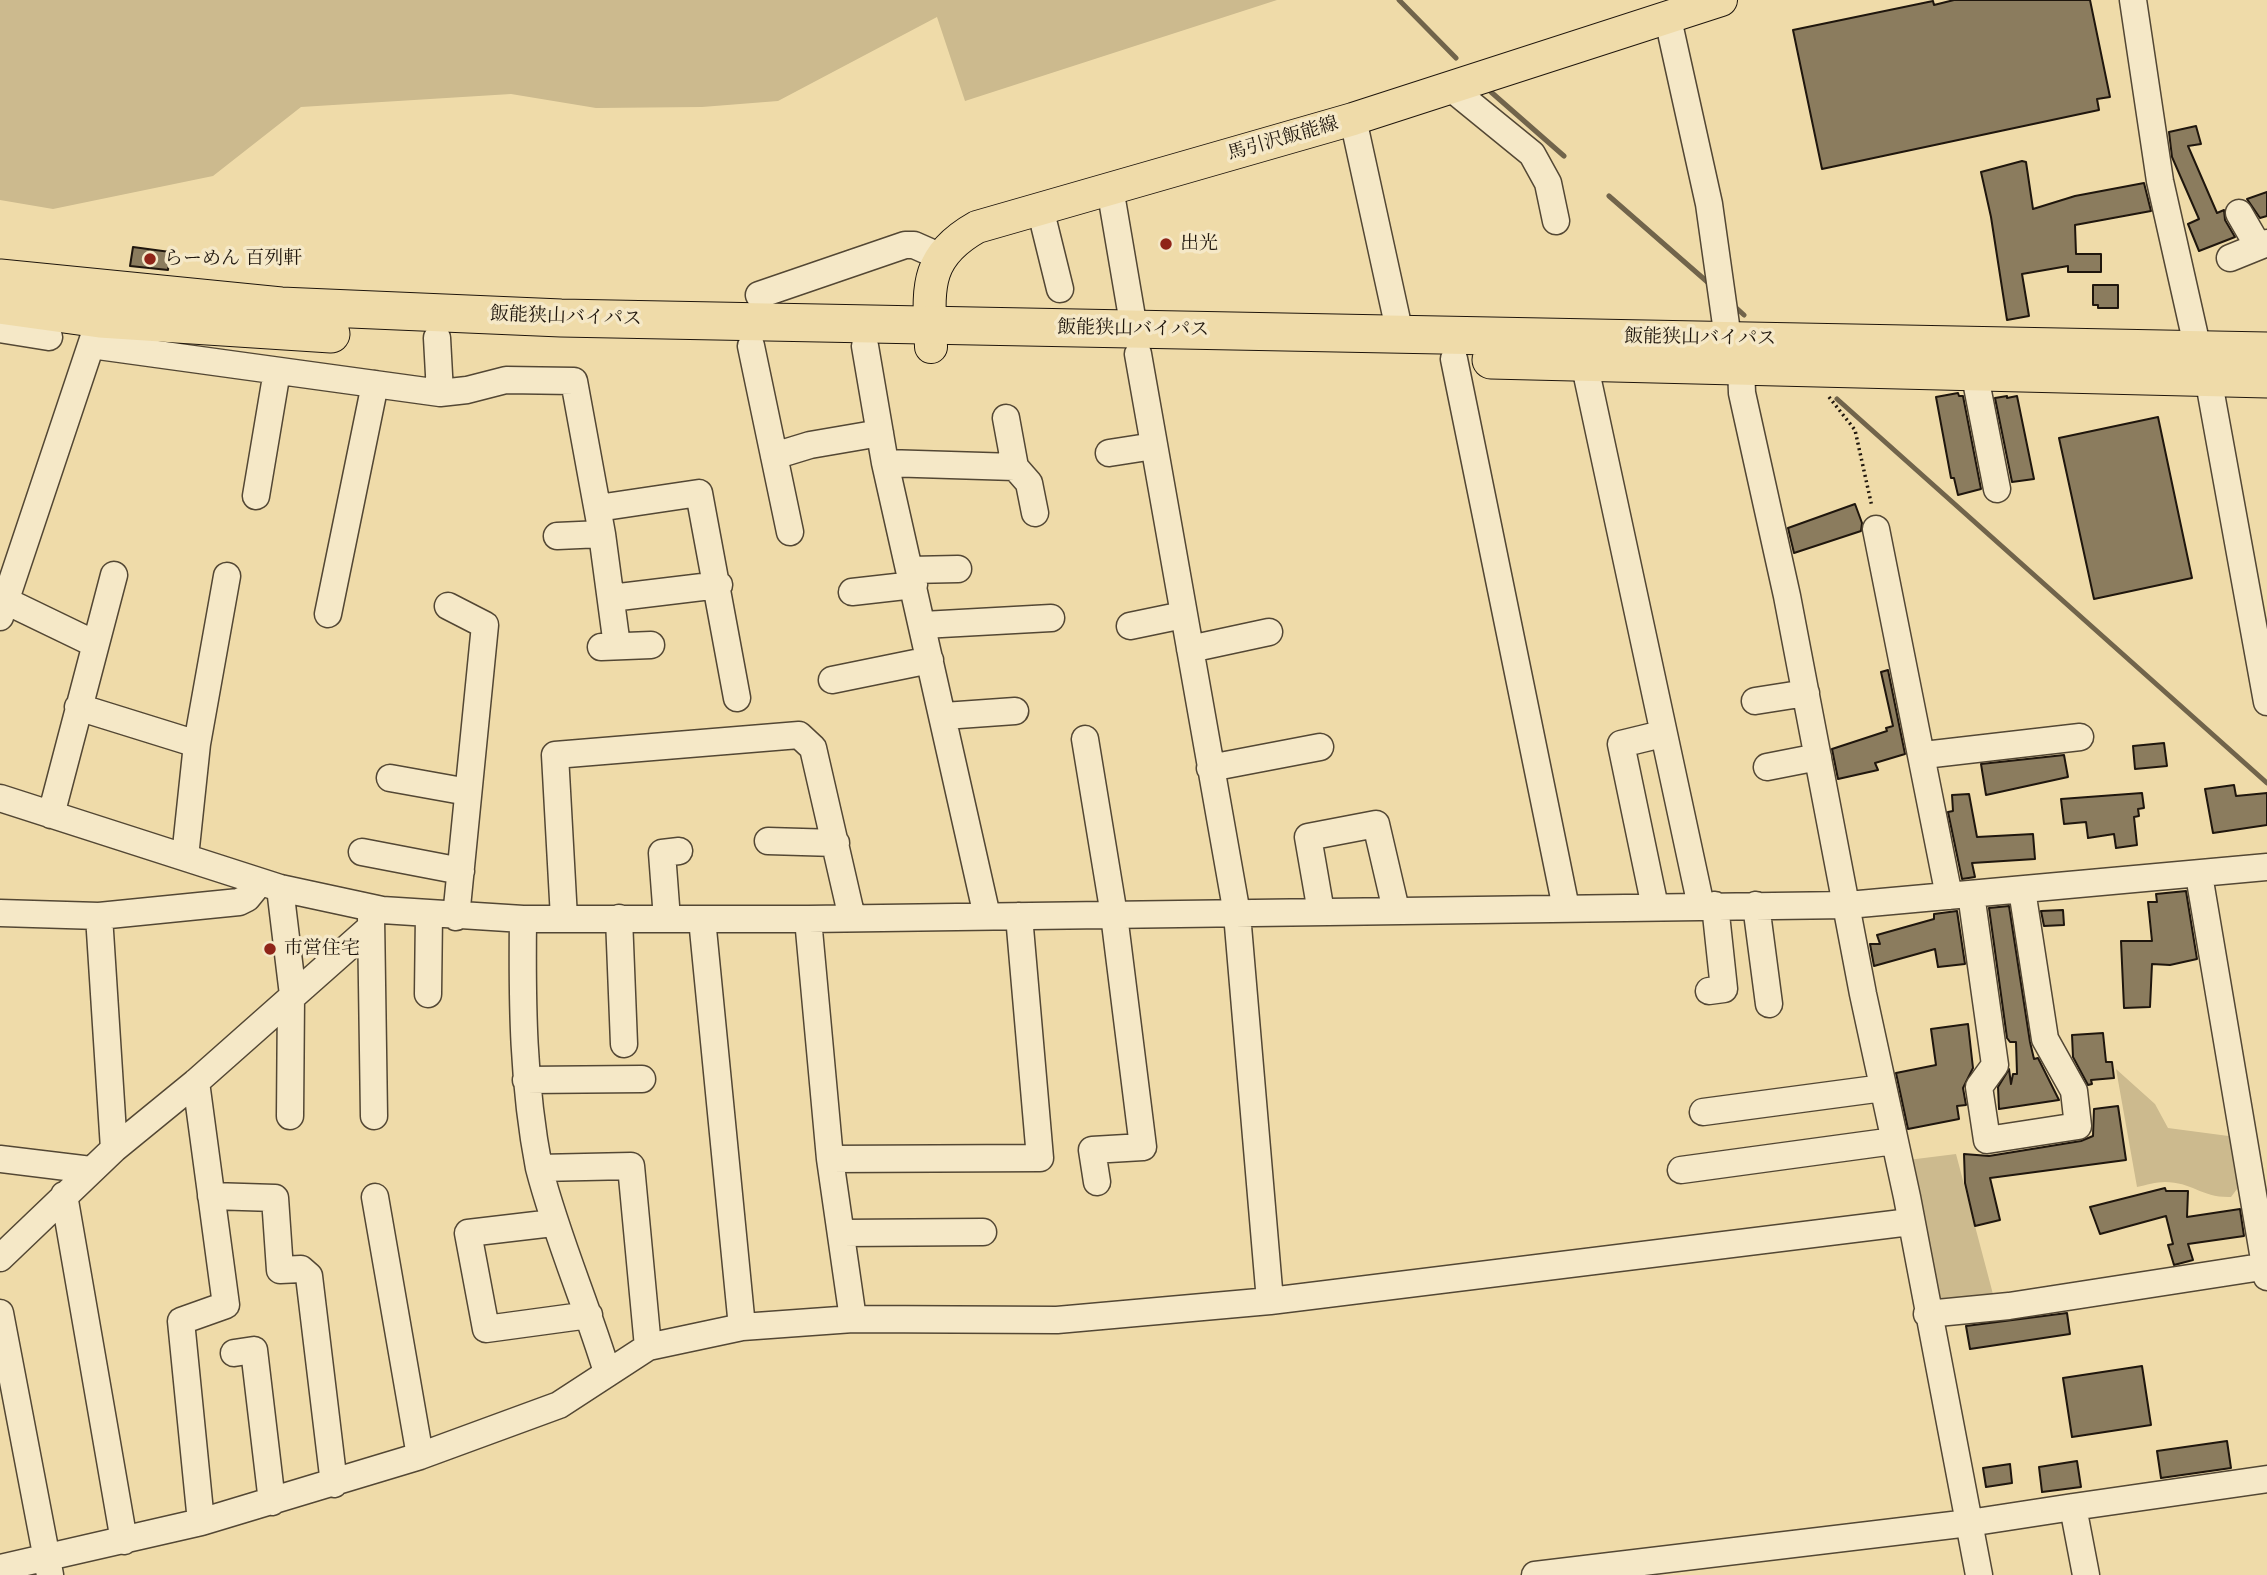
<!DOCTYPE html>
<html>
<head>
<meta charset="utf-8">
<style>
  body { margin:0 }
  canvas { display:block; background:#efdba9 }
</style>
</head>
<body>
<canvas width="2267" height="1575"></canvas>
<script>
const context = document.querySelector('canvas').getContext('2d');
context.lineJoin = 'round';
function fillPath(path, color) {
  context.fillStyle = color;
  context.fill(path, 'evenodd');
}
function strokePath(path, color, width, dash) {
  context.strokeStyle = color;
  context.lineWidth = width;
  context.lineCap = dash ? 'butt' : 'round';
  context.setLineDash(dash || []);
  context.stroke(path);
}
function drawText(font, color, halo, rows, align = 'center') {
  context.font = font + ' "Old Standard TT","Noto Serif JP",serif';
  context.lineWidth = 7;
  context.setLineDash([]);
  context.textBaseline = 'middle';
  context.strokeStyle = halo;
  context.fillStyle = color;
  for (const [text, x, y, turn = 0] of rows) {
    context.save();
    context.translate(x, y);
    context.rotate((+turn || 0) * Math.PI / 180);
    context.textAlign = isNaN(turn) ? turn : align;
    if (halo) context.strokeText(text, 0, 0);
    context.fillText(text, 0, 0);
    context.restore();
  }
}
const green = new Path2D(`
  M0 0H1277L965 101 937 17 778 101 702 107 596 108 511 94 301 107 213 176 53 209 0 200Z
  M2116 1069 2155 1104 2168 1128 2236 1137 2240 1185 2231 1197C2202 1198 2192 1182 2165 1182 2156 1182 2146 1185 2137 1187Z
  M1956 1154 1994 1298 1940 1306 1908 1160Z`);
const stream = new Path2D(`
  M1399 0 1456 58
  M1491 92 1564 156
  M1609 196 1712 286
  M1732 304 1744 315
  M1837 399 2267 783`);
const building = new Path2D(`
  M1954 0H2090L2110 97 2097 99 2099 110 1822 169 1793 30 1933 1 1934 5Z
  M2196 126 2201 144 2188 146 2217 213 2224 210 2225 220 2235 237 2199 251 2188 224 2199 219 2172 157 2169 132Z
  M2022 161 2026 162 2033 209 2075 196 2144 183 2151 211 2075 225 2076 254H2101V272H2068V266L2022 274 2029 316 2007 320 1991 217 1981 172Z
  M2267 192V216L2260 218 2247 199Z
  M133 247 170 252 168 270 130 266Z
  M2093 285H2118V308H2098V305H2093Z
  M1958 393 1959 396H1963L1981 489 1958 495 1954 478H1951L1936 397Z
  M2007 396V398L2017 396 2034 479 2012 482 1995 398Z
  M2158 417 2192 578 2094 599 2059 438Z
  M1855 504 1862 523 1861 531 1794 553 1788 528Z
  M1888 670 1905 754 1875 763 1878 770 1838 779 1832 749 1887 731 1886 728 1893 726 1881 672Z
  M2164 743 2167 766 2135 769 2133 746Z
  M2064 755 2068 777 1986 795 1981 764Z
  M2234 785 2236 796 2267 793V825L2213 833 2205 789Z
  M2142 793 2144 808 2138 809 2139 816 2134 817 2137 845 2116 848 2114 834 2088 838 2086 822 2064 824 2061 799Z
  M1969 794 1977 837 2033 834 2035 859 1972 863 1975 877 1962 879 1948 812 1953 811 1952 795Z
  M2186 891 2197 959 2170 965 2152 964 2150 1007 2124 1008 2121 941H2152L2148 902H2157L2156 894Z
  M2009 906 2030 1042 2034 1059 2038 1058 2059 1100 1999 1109 1998 1087 2009 1069 2011 1084 2013 1074H2017L2016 1042H2010L2007 1038 1989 908Z
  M2063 910 2064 925 2044 926 2041 911Z
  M1957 911 1965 964 1938 967 1935 949 1874 966 1870 944H1880L1877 935 1934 919V914Z
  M1968 1024 1973 1068 1963 1088 1966 1105 1957 1106 1959 1119 1908 1129 1896 1073 1936 1065 1931 1029Z
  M2103 1033 2106 1062H2112L2114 1078 2091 1080 2092 1084 2088 1085 2073 1057 2072 1035Z
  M2118 1106 2126 1160 1990 1178 2000 1220 1975 1226 1965 1183 1964 1154 1989 1156 2081 1141 2093 1136 2094 1109Z
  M2165 1188 2166 1191H2188L2187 1217 2240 1209 2244 1236 2188 1244 2193 1260 2174 1265 2168 1245 2173 1244 2166 1216 2100 1234 2090 1207Z
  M2067 1313 2070 1334 1970 1349 1966 1326Z
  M2142 1366 2151 1425 2072 1437 2063 1378Z
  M2227 1441 2231 1468 2161 1478 2157 1451Z
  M2077 1461 2081 1487 2042 1492 2039 1467Z
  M2010 1464 2012 1483 1986 1487 1983 1468Z`);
const path = new Path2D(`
  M1829 397 1855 430 1872 507`);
const minor = new Path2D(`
  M2133 0 2160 181 2198 350
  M1668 19 1709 204 1728 339
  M1451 88 1532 154 1548 183 1556 221
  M1353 119 1400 334
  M1110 188 1134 329
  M1040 208 1060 289
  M2239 213 2258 246
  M2230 258 2267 243
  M759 295 905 245H914L939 256
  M0 329 49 337
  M437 338 440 393
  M91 345 440 393 467 390 506 380 574 381 602 534 617 646
  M751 346 790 532
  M865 346 885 463 987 916
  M1138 354 1237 914 1270 1301
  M1454 359 1566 908
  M1584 362 1701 906
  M1741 366 1742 393 1787 596 1863 994 1907 1197 1979 1575
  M1974 371 1997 489
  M2208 377 2267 702
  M1006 418 1015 467 1029 483 1035 513
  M1109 453 1154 446
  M774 456 810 445 880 433
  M885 463 1015 467
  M256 496 277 371
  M598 508 699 493 737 698
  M1876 529 1949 896
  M557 536 602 534
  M910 570 958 569
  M852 592 914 585
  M611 598 719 585
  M6 601 95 644
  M448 606 485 625 456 917
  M328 614 375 384
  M0 617 96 330
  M923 625 1051 618
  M1130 626 1183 615
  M601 647 651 645
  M1190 649 1269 632
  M832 680 930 660
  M1755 701 1806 693
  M78 707 197 744
  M944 716 1015 711
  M1085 739 1114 915 1143 1147 1092 1150 1097 1182
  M1924 755 2080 737
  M1767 767 1818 757
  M1210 768 1320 747
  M390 778 468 792
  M0 798 280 888 382 910 523 919H808L1848 905 2267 867
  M51 815 114 575
  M768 841 836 843
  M362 852 461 871
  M185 857 197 744 227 576
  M2199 875 2267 1277
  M280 888 293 995
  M1971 894 1995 1065 1979 1087 1987 1140 2078 1126 2074 1091 2045 1039 2022 890
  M1756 905 1769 1004
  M1655 907 1621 744 1662 734
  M1321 912 1308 837 1376 824 1396 910
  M0 913 99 916 239 902 247 898 260 882
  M99 916 114 1149
  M371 917 374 1116
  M564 918 555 755 799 735 813 748 852 918
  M619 918 624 1044
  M523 919C522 1004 523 1085 539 1168
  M667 919 662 853 679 851
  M702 919 742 1327
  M808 919 830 1159 853 1319
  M1709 991 1724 989 1715 905
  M428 994 429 914
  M526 1080 642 1079
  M196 1082 226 1305 181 1321 201 1522
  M1703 1112 1883 1088
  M290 1116 291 997
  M0 1159 91 1170
  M830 1159 1040 1158 1019 916
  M1681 1170 1894 1141
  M64 1195 124 1541
  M211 1196 275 1198 280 1270 301 1269 309 1276 334 1484
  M375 1197 420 1456
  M553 1223 468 1233 486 1329 589 1315
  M842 1233 983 1232
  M0 1258 114 1149 196 1082 371 927
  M0 1313 50 1575
  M1927 1314 2009 1306 2267 1266
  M234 1353 254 1350 272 1502
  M607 1372C586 1303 557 1238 539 1168L631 1166 648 1347
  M0 1568 201 1522 420 1456 559 1405 648 1347 742 1327 853 1319 1057 1320 1270 1301 1910 1222
  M1535 1575 1969 1523 2073 1507
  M2086 1575 2073 1507 2267 1479`);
const major = new Path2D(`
  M931 347C929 291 922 258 977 227L1353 119 1721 0`);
const highway = new Path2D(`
  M0 278 281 306 561 318 2267 351
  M0 305 100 319 331 334
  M1491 360 2267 379`);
const markers = [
  [1166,244,7,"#8f2418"],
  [150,259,7,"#8f2418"],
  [270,949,7,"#8f2418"]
];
const streetNames = [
  ["馬引沢飯能線",1283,139,-16],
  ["飯能狭山バイパス",566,317,2],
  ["飯能狭山バイパス",1133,329,1],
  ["飯能狭山バイパス",1700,338,1]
];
const poiNames = [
  ["出光",1180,244],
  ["らーめん 百列軒",164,259],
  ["市営住宅",284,949]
];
fillPath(green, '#ccba8e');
strokePath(stream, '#71644b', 5);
fillPath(building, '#8b7c5e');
strokePath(building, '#1f160d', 2);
strokePath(minor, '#534734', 29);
strokePath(major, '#1f160d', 34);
strokePath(highway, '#1f160d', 39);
strokePath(path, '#1f160d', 3.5, [2, 3.5]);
strokePath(minor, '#f5e8c7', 26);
strokePath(major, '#efdba9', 32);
strokePath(highway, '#efdba9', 37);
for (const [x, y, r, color] of markers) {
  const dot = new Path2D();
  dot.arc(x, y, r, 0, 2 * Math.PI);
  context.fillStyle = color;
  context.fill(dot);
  strokePath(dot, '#f5e8c7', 2.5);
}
drawText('19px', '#1f160d', '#f5e8c7', streetNames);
drawText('19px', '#1f160d', '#f5e8c7', poiNames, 'left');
</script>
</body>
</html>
